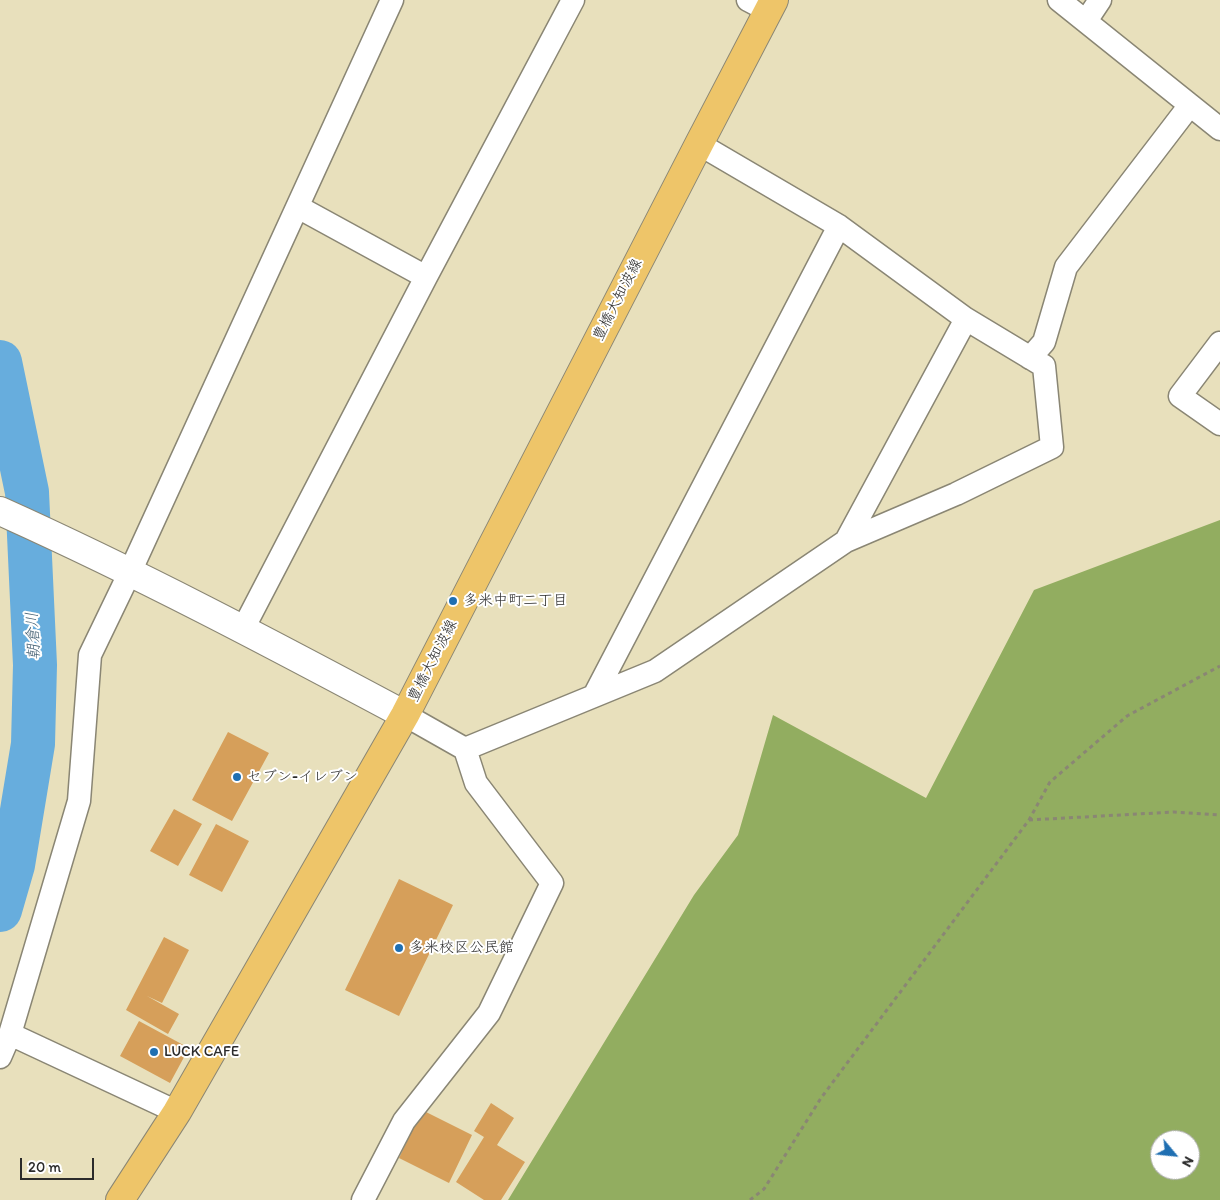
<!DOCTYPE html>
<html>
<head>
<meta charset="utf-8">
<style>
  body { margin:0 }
  #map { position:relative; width:1220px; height:1200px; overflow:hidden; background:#e8e0bc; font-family:Itim,sans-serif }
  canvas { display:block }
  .north { position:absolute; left:1150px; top:1130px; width:50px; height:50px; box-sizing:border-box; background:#fff; border:1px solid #aaa; border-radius:50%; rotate:118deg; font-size:14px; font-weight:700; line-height:20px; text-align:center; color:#2b2b2b }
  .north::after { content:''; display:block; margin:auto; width:18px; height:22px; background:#1f6fb2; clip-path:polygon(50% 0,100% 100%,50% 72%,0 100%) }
  .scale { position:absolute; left:20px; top:1158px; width:74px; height:22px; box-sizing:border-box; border:2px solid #2b2b2b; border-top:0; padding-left:6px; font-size:15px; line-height:18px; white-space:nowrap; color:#2b2b2b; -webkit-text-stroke:4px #fff; paint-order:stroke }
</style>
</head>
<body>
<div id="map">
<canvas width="1220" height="1200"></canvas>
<div class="north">N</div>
<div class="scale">20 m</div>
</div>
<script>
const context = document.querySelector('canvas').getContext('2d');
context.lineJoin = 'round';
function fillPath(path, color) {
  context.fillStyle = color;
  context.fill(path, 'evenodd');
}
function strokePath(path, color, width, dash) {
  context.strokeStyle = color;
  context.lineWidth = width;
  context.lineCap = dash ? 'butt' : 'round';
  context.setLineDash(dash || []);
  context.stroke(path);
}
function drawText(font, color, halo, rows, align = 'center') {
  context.font = font + ' Itim,"Klee One",sans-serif';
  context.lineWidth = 4;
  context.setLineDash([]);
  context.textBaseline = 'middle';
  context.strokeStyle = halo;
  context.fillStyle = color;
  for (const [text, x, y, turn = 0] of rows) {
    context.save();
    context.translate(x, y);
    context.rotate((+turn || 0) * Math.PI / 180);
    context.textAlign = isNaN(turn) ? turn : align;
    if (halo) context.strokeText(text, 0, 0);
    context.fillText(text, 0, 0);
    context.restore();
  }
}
const forest = new Path2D(`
  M1220 520V1200H508L694 895 738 835 773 715 926 798 1034 590ZM1160 1140H1190V1170H1160Z`);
const river = new Path2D(`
  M0 362 27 492 35 665 33 744 13 865 0 910`);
const building = new Path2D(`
  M228 732 269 753 232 821 192 800Z
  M174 809 202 824 178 866 150 851Z
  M216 824 249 841 222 892 189 875Z
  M399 879 453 905 399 1016 345 990Z
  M164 937 189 950 162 1003 147 996 179 1014 168 1034 126 1010Z
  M139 1021 189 1048 170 1083 120 1056Z
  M491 1103 514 1118 497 1145 525 1162 501 1200H484L456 1182 484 1137 474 1131Z
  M422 1110 472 1135 449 1183 399 1158Z`);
const path = new Path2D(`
  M1029 820 1174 812 1220 815
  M750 1200 764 1189 821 1098 1029 820 1050 782 1127 716 1220 666`);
const minor = new Path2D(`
  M748 0 769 11
  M1059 0 1220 129
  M1086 21 1100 0
  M298 207 426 277
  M1220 343 1180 396 1220 424
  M1030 358 1044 342 1066 267 1190 105
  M846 541 966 319
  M243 629 426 277 573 0
  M594 696 839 226
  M405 715 465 749 655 671 846 541 956 494 1052 447 1044 366 966 319 839 226 699 144
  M10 1034 177 1112
  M0 1057 10 1034 79 801 90 655 130 572 392 0
  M363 1200 404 1121 489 1013 552 883 476 783 465 749`);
const tertiary = new Path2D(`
  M0 511C138 573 272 644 405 715`);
const primary = new Path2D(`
  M120 1200 177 1112 405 715 699 144 774 0`);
const markers = [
  [453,601,5,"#1f6fb2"],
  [237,777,5,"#1f6fb2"],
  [399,948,5,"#1f6fb2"],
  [154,1052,5,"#1f6fb2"]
];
const streetNames = [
  ["豊橋大知波線",618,300,-63],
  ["豊橋大知波線",433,661,-63]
];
const poiNames = [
  ["多米中町二丁目",463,601],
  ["セブン-イレブン",247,777],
  ["多米校区公民館",409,948],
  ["LUCK CAFE",164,1052]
];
const waterNames = [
  ["朝倉川",34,636,-93]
];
fillPath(forest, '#92ad60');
strokePath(river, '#67addd', 44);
fillPath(building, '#d69f5a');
strokePath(minor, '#8a8674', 25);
strokePath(tertiary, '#8a8674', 30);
strokePath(primary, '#8a8674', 30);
strokePath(path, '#8a8674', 3, [4, 4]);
strokePath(minor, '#fff', 22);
strokePath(tertiary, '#fff', 28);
strokePath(primary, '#eec569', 28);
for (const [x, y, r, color] of markers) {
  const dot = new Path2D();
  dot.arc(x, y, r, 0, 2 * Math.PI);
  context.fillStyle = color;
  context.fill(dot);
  strokePath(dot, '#fff', 2);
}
drawText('15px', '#2b2b2b', '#fff', streetNames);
drawText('15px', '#2b2b2b', '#fff', poiNames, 'left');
drawText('italic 16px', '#435f72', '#fff', waterNames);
</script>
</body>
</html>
